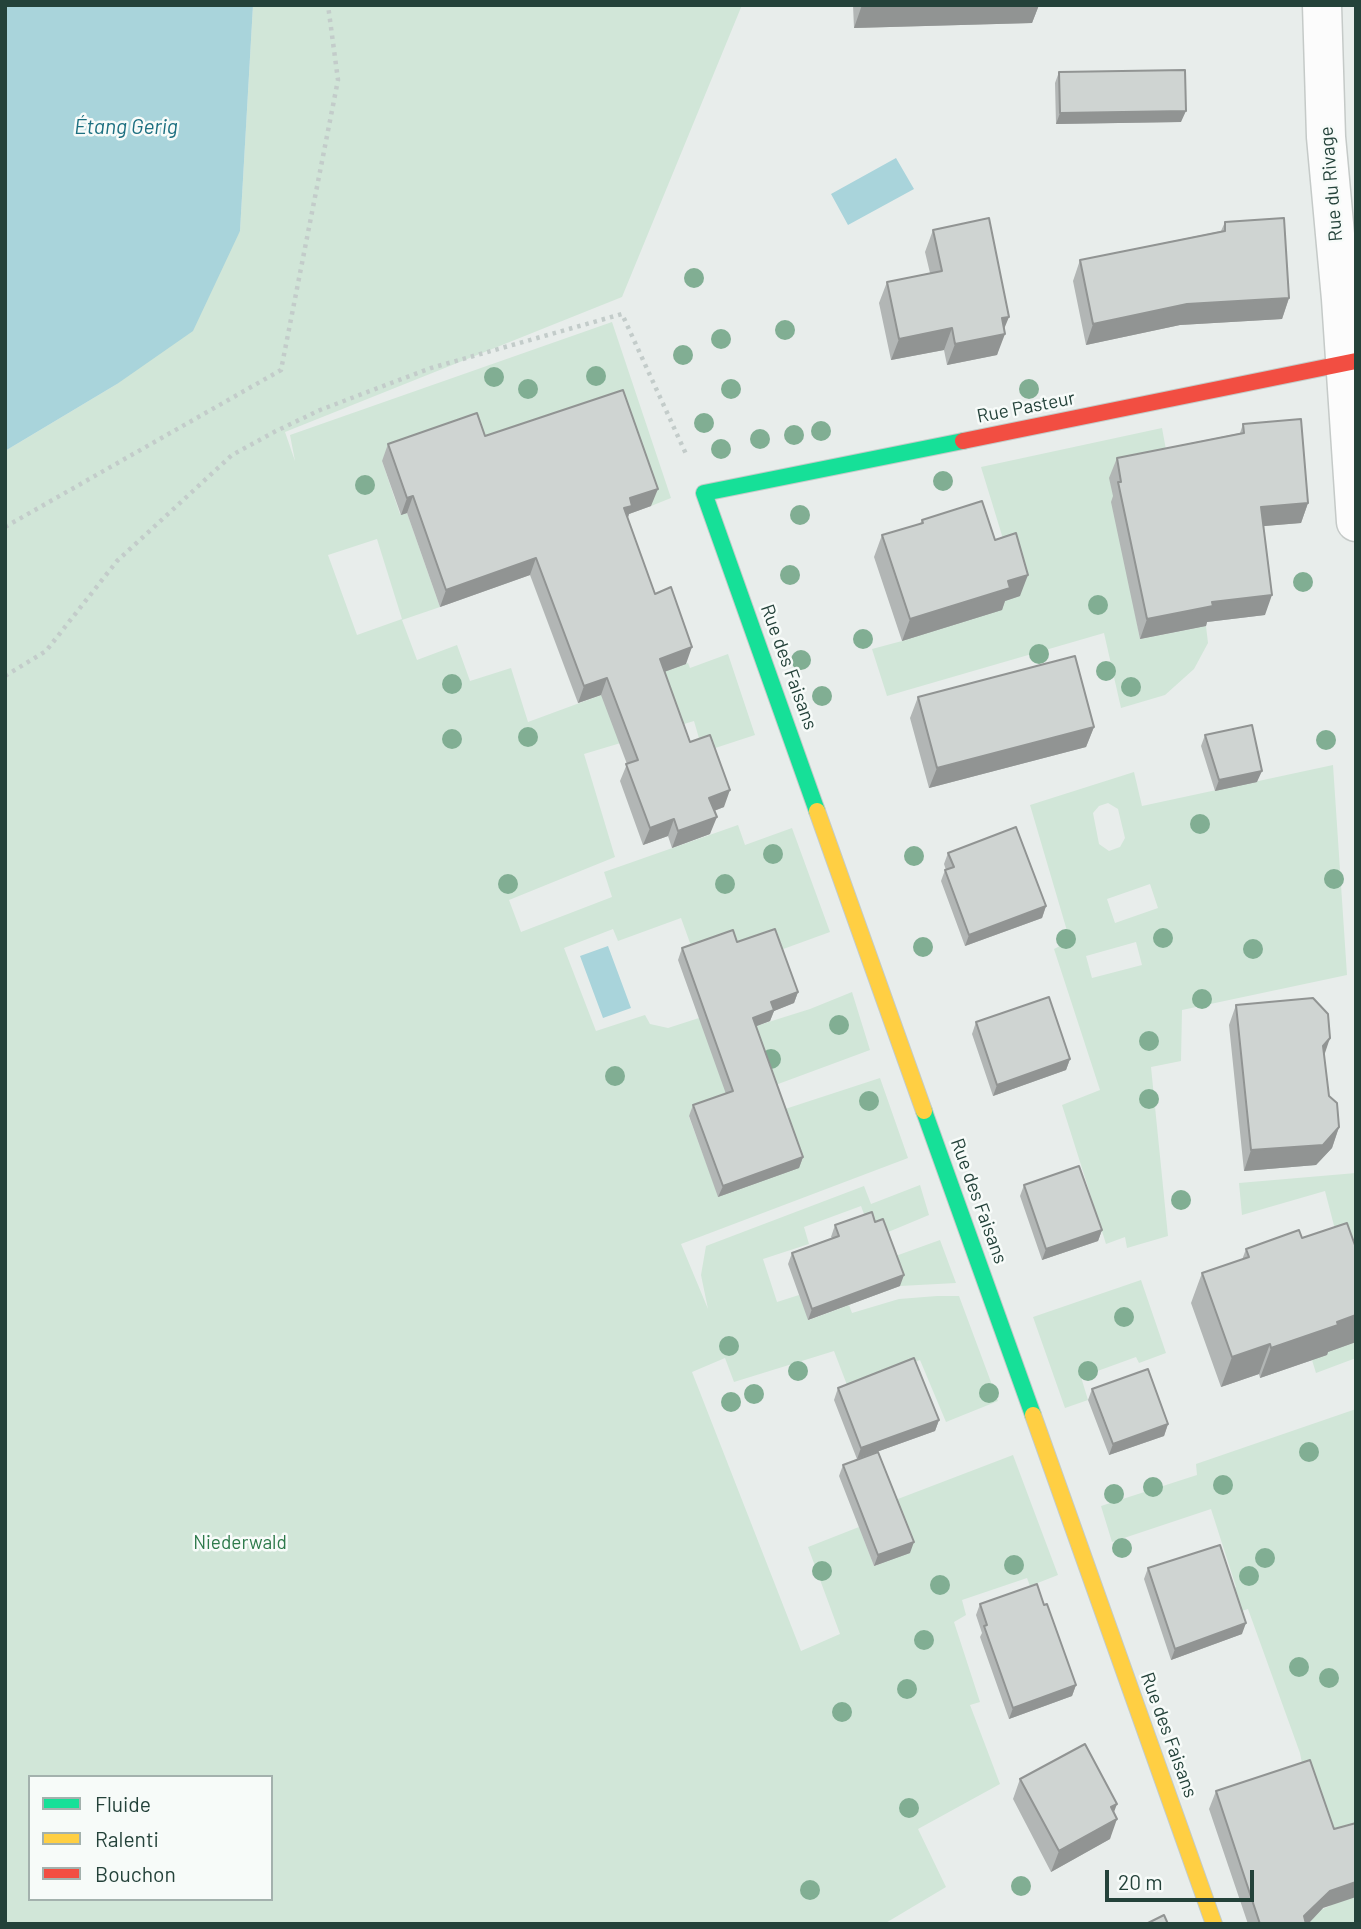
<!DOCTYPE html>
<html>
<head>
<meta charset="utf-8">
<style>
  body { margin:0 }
  #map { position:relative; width:1361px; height:1929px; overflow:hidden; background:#e8edeb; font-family:Barlow,sans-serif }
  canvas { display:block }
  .frame { position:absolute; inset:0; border:7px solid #24423a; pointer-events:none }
  .legend { position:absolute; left:28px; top:1775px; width:245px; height:126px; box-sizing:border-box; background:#f7fbf9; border:2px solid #a3b1ad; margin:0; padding:9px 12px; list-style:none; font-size:21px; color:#24423a }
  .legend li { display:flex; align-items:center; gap:14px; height:35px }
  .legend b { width:35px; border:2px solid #a3b1ad }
  .scale { position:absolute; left:1105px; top:1870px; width:149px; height:32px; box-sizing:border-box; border:4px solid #24423a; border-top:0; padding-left:9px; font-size:21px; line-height:24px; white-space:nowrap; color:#24423a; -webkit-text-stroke:5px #f7fbf9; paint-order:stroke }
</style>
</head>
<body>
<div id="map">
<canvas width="1361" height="1929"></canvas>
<div class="frame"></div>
<ul class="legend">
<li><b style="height:9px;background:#16e098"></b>Fluide</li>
<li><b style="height:9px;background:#ffcf43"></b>Ralenti</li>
<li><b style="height:9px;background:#f24e42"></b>Bouchon</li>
</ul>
<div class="scale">20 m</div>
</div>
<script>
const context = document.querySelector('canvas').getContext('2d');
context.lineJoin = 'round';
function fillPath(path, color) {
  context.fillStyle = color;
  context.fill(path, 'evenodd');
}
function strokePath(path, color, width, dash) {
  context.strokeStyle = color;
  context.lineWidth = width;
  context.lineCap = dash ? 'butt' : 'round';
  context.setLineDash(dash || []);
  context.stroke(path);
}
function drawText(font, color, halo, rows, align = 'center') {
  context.font = font + ' Barlow,sans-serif';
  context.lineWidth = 5;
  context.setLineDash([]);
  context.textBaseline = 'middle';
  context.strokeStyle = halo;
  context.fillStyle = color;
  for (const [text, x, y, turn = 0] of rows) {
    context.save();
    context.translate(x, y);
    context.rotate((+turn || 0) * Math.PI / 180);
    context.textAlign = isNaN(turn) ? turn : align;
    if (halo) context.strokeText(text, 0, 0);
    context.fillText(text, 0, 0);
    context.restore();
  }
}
const green = new Path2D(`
  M253 5H742L622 297 285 432 295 461 290 435 612 322 671 498 651 506 616 407 382 461 400 514 407 513 440 607 402 620 417 660 457 645 470 681 511 668 528 722 688 663 690 668 728 654 755 735 703 752 694 721 584 754 615 857 509 900 521 932 612 897 604 872 738 825 745 845 792 828 830 932 775 952 694 954 681 918 618 941 613 929 564 948 596 1031 645 1015 650 1024 668 1028 699 1018 759 1025 810 1009 852 992 870 1050 689 1117 719 1197 779 1111 880 1078 908 1158 681 1244 708 1309 701 1275 706 1246 864 1186 871 1204 920 1185 929 1215 881 1235 871 1233 861 1206 804 1227 809 1244 763 1259 777 1302 799 1295 809 1320 849 1305 852 1313 899 1299 937 1296H959L998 1401 946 1422 920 1360 847 1385 834 1351 734 1382 725 1358 692 1372 801 1651 840 1634 808 1547 859 1527 874 1566 909 1553 890 1502 1013 1455 1058 1575 1030 1586 1027 1578 962 1600 966 1615 954 1622 980 1702 970 1705 1000 1784 918 1829 946 1887 884 1924H5V451L117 384 240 231ZM377 539 402 619 357 635 328 555ZM30 1777H271V1899H30Z
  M1162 428 1169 466 1114 502 1140 639 1206 626 1208 643 1194 669 1165 695 1121 708 1104 633 887 696 872 649 902 641 1008 555 981 467Z
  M1333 765 1347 975 1182 1010 1181 1061 1151 1067 1168 1236 1127 1248 1125 1237 1106 1244 1062 1105 1100 1090 1054 949 1070 941 1030 805 1134 772 1142 806ZM1108 803 1118 809 1125 838 1120 847 1109 851 1099 844 1093 813 1099 806ZM1150 884 1158 908 1115 923 1107 899ZM1136 942 1142 965 1092 978 1086 956Z
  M1356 1173V1310L1325 1191 1242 1215 1239 1183Z
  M940 1240 956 1283 900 1286 890 1258Z
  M1141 1280 1166 1353 1139 1363 1136 1357 1081 1377 1088 1400 1065 1408 1033 1317Z
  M1356 1342V1358L1316 1373 1312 1360 1327 1355 1326 1352Z
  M1356 1409V1924H1308L1312 1920 1313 1913 1330 1906 1300 1753 1248 1609 1235 1613 1228 1592 1236 1587 1211 1509 1112 1542 1101 1506 1197 1475 1196 1464Z`);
const water = new Path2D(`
  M5 5H253L240 231 193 331 117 384 5 451Z
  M896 158 914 189 848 225 831 194Z
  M608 946 631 1008 603 1018 580 956Z`);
const path = new Path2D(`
  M5 527 281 370 338 80 328 5
  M5 676 46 651 117 561 232 455 276 431 320 410 431 368 622 314 686 454`);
const street = new Path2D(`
  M1322 5 1326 137 1341 299 1356 522`);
const fast = new Path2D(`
  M817 811 704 493 963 441
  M924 1111 1033 1415`);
const slow = new Path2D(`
  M817 811 924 1111
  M1033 1415 1214 1924`);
const jam = new Path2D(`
  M963 441 1356 361`);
const trees = [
  [694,278],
  [785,330],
  [721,339],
  [683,355],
  [596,376],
  [494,377],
  [528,389],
  [731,389],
  [1029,389],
  [704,423],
  [821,431],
  [794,435],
  [760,439],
  [721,449],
  [943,481],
  [365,485],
  [800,515],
  [790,575],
  [1303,582],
  [1098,605],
  [863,639],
  [1039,654],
  [801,660],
  [1106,671],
  [452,684],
  [1131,687],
  [822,696],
  [528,737],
  [452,739],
  [1326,740],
  [1200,824],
  [773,854],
  [914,856],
  [1334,879],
  [508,884],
  [725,884],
  [1163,938],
  [1066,939],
  [923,947],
  [1253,949],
  [1202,999],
  [839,1025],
  [1149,1041],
  [771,1059],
  [615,1076],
  [1149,1099],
  [869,1101],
  [1181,1200],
  [1124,1317],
  [729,1346],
  [798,1371],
  [1088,1371],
  [989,1393],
  [754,1394],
  [731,1402],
  [1309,1452],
  [1223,1485],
  [1153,1487],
  [1114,1494],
  [1122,1548],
  [1265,1558],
  [1014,1565],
  [822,1571],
  [1249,1576],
  [940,1585],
  [924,1640],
  [1299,1667],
  [1329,1678],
  [907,1689],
  [842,1712],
  [909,1808],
  [1021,1886],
  [810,1890]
];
const wall = new Path2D(`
  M853 5H1039L1032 23 854 28Z
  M1059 72 1181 122 1056 124 1055 83Z
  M1225 222 1289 298 1282 319 1180 325 1086 345 1073 281 1080 260 1221 231Z
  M933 230 1004 329 997 355 947 365 944 350 891 360 879 303 887 282 930 273 925 252Z
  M1243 424 1308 503 1301 523 1263 526 1265 615 1207 622 1206 626 1140 639 1111 502 1113 496 1109 478 1117 458 1240 433Z
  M485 436 651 506 629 514 628 518 655 594 686 664 664 672 690 742 724 807 714 811 710 834 672 848 668 836 643 845 620 781 627 764 601 695 578 703 530 575 440 607 407 513 401 515 382 461 388 444Z
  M922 520 995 540 1020 596 1005 601 1002 610 902 641 874 557 882 535 920 524Z
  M918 697 1094 727 1086 747 929 788 910 718Z
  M1205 735 1257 782 1215 791 1201 746Z
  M948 853 1046 906 1042 918 965 946 941 881 945 870H946L944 864Z
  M682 948 798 992 794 1003 774 1011 770 1021 756 1026 803 1157 799 1168 718 1197 689 1116 693 1105 726 1094 678 960Z
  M1236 1005 1324 1055 1329 1096 1339 1127 1332 1148 1316 1165 1244 1171 1229 1025Z
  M976 1022 1070 1059 1066 1070 993 1096 972 1034Z
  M1024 1185 1102 1230 1098 1241 1042 1260 1020 1196Z
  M875 1222 900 1286 808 1320 788 1264 792 1253 832 1238 831 1237 835 1225Z
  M1302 1238 1356 1248V1342L1328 1352 1327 1355 1260 1378 1259 1374 1221 1387 1191 1303 1202 1273 1242 1260 1246 1249Z
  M838 1388 939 1420 935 1431 857 1459 834 1400Z
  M1092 1389 1168 1424 1164 1436 1109 1455 1088 1400Z
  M843 1465 910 1553 874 1566 839 1476Z
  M1148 1568 1242 1634 1171 1660 1144 1579Z
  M980 1604 1044 1605 1076 1685 1072 1696 1009 1719 980 1637 982 1633 976 1615Z
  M1020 1779 1114 1812 1110 1839 1051 1872 1013 1799Z
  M1216 1791 1334 1829 1323 1908 1308 1924H1248L1209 1809Z`);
const shadedWall = new Path2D(`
  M862 5H1039L1032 23 854 28Z
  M1186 111 1181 122 1056 124 1060 113Z
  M1289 298 1282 319 1180 325 1086 345 1093 324 1187 304Z
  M1009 317 1002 334H1005L997 355 947 365 955 344 1002 318Z
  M952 328 944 350 891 360 899 339Z
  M658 489 651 506 629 514 626 523 624 508 630 498Z
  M413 496 407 513 401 515 407 498Z
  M1308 503 1301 523 1253 527 1261 507Z
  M536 558 530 575 440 607 446 590Z
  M1028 575 1020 596 1005 601 1002 610 902 641 910 619 1008 581Z
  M1272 595 1265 615 1207 622 1206 626 1140 639 1147 619 1212 602Z
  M692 647 686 664 653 676 660 659Z
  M607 678 601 695 578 703 584 686Z
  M1094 727 1086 747 929 788 937 768Z
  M1262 771 1257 782 1215 791 1219 780Z
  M730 790 724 807 703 815 709 798Z
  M717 817 710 834 672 848 678 831Z
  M674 819 668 836 643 845 650 828Z
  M1046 906 1042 918 965 946 969 935Z
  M798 992 794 1003 774 1011 770 1021 749 1029 753 1018 771 1002Z
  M1330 1038 1323 1059V1046Z
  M1070 1059 1066 1070 993 1096 997 1085Z
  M1339 1127 1332 1148 1316 1165 1244 1171 1251 1150Z
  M803 1157 799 1168 718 1197 723 1186Z
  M1102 1230 1098 1241 1042 1260 1046 1249Z
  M904 1275 900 1286 808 1320 812 1309Z
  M1356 1315V1342L1328 1352 1327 1355 1260 1378 1271 1348Z
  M1270 1344 1259 1374 1221 1387 1232 1357Z
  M939 1420 935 1431 857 1459 861 1448Z
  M1168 1424 1164 1436 1109 1455 1113 1444Z
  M914 1542 910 1553 874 1566 878 1555Z
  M1246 1623 1242 1634 1171 1660 1175 1649Z
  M1076 1685 1072 1696 1009 1719 1013 1708Z
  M1117 1804 1110 1823 1117 1819 1110 1839 1051 1872 1059 1851 1111 1807Z
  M1356 1882V1897L1323 1908 1308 1924H1301L1304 1916 1330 1891Z`);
const building = new Path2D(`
  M1185 70 1186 111 1060 113 1059 72Z
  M989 218 1009 317 1002 318 1005 334 955 344 952 328 899 339 887 282 942 271 933 230Z
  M1284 218 1289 298 1187 304 1093 324 1080 260 1225 231V222Z
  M623 390 658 489 630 498 632 506 624 508 655 594 671 587 692 647 660 659 690 742 710 735 730 790 709 798 717 817 678 831 674 819 650 828 626 764 638 760 607 678 584 686 536 558 446 590 413 496 407 498 388 444 477 413 485 436Z
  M1301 419 1308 503 1261 507 1272 595 1212 602 1213 606 1147 619 1118 482H1121L1117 458 1244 433 1243 424Z
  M982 501 995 540 1016 533 1028 575 1008 581 1010 588 910 619 882 535 923 523 922 520Z
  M1075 656 1094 727 937 768 918 697Z
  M1252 725 1262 771 1219 780 1205 735Z
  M1016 827 1046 906 969 935 945 870 954 867 948 853Z
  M775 929 798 992 771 1002 774 1010 753 1018 803 1157 723 1186 693 1105 733 1091 682 948 733 930 737 942Z
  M1049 997 1070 1059 997 1085 976 1022Z
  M1313 998 1328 1014 1330 1038 1323 1046 1329 1096 1337 1103 1339 1127 1323 1145 1251 1150 1236 1005Z
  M1079 1166 1102 1230 1046 1249 1024 1185Z
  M872 1212 875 1222 883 1219 904 1275 812 1309 792 1253 839 1236 835 1225Z
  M1347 1223 1356 1248V1315L1337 1322 1338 1325 1271 1348 1270 1344 1232 1357 1202 1273 1249 1257 1246 1249 1299 1230 1302 1238Z
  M914 1358 939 1420 861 1448 838 1388Z
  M1148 1369 1168 1424 1113 1444 1092 1389Z
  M878 1452 914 1542 878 1555 843 1465Z
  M1220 1545 1246 1623 1175 1649 1148 1568Z
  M1037 1584 1044 1605 1047 1604 1076 1685 1013 1708 984 1626 987 1625 980 1604Z
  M1085 1744 1117 1804 1111 1807 1117 1819 1059 1851 1020 1779Z
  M1310 1760 1334 1829 1356 1823V1882L1330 1891 1304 1916 1306 1924H1260L1216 1791Z
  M1164 1915 1168 1924H1146Z`);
const streetNames = [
  ["Rue du Rivage",1331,184,-95],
  ["Rue Pasteur",1026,407,-11],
  ["Rue des Faisans",789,667,70],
  ["Rue des Faisans",979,1201,70],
  ["Rue des Faisans",1169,1735,70]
];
const parkNames = [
  ["Niederwald",240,1543]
];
const waterNames = [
  ["Étang Gerig",126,127]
];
fillPath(green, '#d1e6d8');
fillPath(water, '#a9d4db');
strokePath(street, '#c5cac8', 41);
strokePath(fast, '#c3cbc8', 18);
strokePath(slow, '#c3cbc8', 18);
strokePath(jam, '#c3cbc8', 18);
strokePath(path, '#c3ccca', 4.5, [3.5, 5]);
strokePath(street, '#fcfcfc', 38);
strokePath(fast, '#16e098', 16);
strokePath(slow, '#ffcf43', 16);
strokePath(jam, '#f24e42', 16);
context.fillStyle = '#81ae93';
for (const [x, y] of trees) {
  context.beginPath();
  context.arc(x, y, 10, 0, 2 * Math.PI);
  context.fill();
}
fillPath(wall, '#b2b6b5');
fillPath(shadedWall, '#919493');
fillPath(building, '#cfd4d2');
strokePath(building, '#919493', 2);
drawText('19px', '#24423a', '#f7fbf9', streetNames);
drawText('19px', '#2d7a4b', '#f7fbf9', parkNames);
drawText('italic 21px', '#1c6f80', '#f7fbf9', waterNames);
</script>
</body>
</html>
